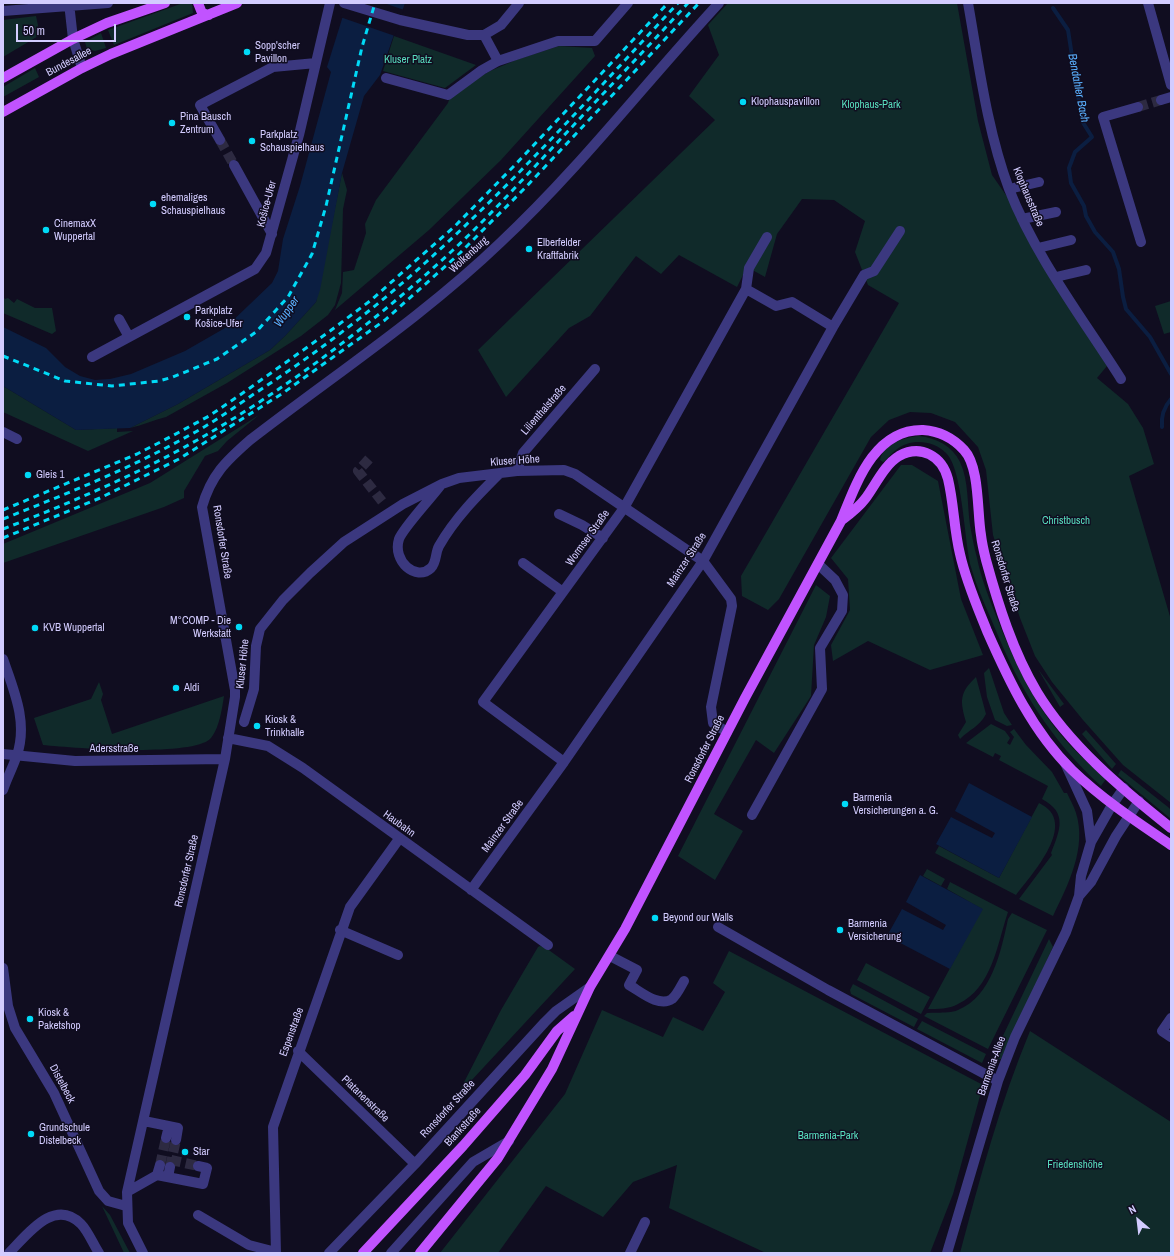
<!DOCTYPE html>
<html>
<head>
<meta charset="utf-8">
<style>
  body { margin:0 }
  #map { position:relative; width:1174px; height:1256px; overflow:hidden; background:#100d20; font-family:"Archivo Narrow",sans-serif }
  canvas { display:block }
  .frame { position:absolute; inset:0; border:4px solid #d3ccff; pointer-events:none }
  .north { position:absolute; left:1118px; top:1200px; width:40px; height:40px; -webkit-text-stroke:3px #100d20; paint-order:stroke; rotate:332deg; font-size:11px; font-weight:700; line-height:16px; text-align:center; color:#d3ccff }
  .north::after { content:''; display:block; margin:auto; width:14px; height:18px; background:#d3ccff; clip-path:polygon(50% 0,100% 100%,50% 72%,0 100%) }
  .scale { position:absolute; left:16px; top:24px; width:100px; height:18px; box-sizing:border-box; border:2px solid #d3ccff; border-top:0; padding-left:5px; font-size:12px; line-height:14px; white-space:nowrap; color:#d3ccff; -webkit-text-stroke:3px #100d20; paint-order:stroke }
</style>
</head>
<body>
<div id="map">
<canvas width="1174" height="1256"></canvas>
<div class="frame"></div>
<div class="north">N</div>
<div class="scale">50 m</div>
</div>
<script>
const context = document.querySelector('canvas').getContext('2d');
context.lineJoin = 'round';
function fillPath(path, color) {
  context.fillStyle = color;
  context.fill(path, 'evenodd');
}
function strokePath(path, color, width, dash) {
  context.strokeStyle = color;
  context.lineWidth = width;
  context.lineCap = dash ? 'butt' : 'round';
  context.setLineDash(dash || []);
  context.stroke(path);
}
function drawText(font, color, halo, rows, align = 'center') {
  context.font = font + ' "Archivo Narrow",sans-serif';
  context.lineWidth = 3;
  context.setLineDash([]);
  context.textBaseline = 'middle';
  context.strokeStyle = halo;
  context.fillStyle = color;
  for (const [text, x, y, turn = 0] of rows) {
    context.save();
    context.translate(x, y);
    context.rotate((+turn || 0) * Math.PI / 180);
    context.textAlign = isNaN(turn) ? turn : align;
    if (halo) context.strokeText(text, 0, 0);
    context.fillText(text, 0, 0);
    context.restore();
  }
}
const green = new Path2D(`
  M183 3H192L193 13 114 45 108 30Z
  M728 3H957L978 121 992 175 1008 198 1107 366 1097 378 1128 404 1143 428 1154 464 1129 476 1171 620V803L1123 765 1083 720 1052 682 1035 656 1020 618 993 535 986 470 978 447 955 422 931 413 910 412 889 420 871 437 779 599 768 610 742 596 741 576 899 303 868 285 855 252 865 221 834 200 802 199 777 234 765 277 747 267 737 287 679 255 661 274 636 256 590 316 569 328 506 397 478 350 715 120 689 96 719 55 708 25Z
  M36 16 40 35 3 57V20Z
  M101 33 106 48 95 51 87 49 85 42Z
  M394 36 476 65 445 88 383 71Z
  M559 46 592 48 595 56 501 160 429 230 335 310 342 293 343 272 354 270 366 233 365 224 376 200 448 103 451 94 490 71 516 60Z
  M35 68 39 77 3 97V87Z
  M342 173 347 190 343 209 341 283 335 305 328 315 301 336 227 383 166 417C154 420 143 425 130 428L178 404 270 350 285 336 316 302Z
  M3 297 5 299 8 298 14 303 17 299 35 308H52L56 331 52 334 3 313Z
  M1171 301V332L1164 334 1155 306Z
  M3 386 76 430 117 428V432L133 431 88 451 3 412Z
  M259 415 227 441 218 451 205 456 184 491V498L164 507 3 563V544L150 483Z
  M919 436C937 438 952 446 960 462 969 481 967 505 970 525 972 536 974 547 977 558 981 578 989 598 997 618 1012 656 1028 692 1053 725 1068 745 1087 762 1106 779L1101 786C1050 739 1020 690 994 626 986 607 977 588 971 567 964 541 963 469 946 453 933 440 910 438 896 450 891 453 888 459 883 462L880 460C883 444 905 437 919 436Z
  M901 465H912L938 481 961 599 983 655 930 670 868 641 833 661 831 645 850 610 848 579 831 558Z
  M816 585 830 596 826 617 814 645 811 696 774 753 756 740 714 814 743 831 715 880 678 856Z
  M989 668 1004 713 1012 725 1007 726 995 720 987 697 984 673Z
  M1038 669 1064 704 1060 707Z
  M976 677 986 714C979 727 970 729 960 739L958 735 966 722C960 701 959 693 976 677Z
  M99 682 103 694 101 700 112 734 224 696C222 709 219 730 210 739 191 757 72 748 43 745L34 718 91 699Z
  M991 724 1005 731 1010 738 1007 743 1010 745 1014 737 1010 732 1014 729 1026 745 1052 772 1064 793H1067C1070 800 1074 806 1076 813 1087 848 1068 885 1053 916L1019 899 1052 855 1051 853C1060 830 1068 813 1042 799L1048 786 999 760 1001 756 995 753 993 757 966 743Z
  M1086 730 1116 764 1112 769 1082 734Z
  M1121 770 1168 807 1171 810V819L1118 775Z
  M1039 803C1080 822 1032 874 1016 895L935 853 939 846 999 878Z
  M927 869 945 879 941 886 923 876Z
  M950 882 1008 912C997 945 992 988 958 1004 949 1009 938 1009 928 1009L982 909 947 889Z
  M1012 913 1047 930 988 1049 924 1016 927 1013C936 1012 949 1014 958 1010 992 996 1001 951 1008 919Z
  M1049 939 1053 947 1001 1059 991 1061Z
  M540 946 546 948 575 969 457 1096 501 1010 538 947Z
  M729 951 983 1085 953 1194 930 1253H766L669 1208 677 1165 633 1182 603 1217 546 1186 498 1253H440L565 1094 602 1010 663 1037 673 1017 703 1031 725 992 713 983Z
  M866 963 930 997 921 1014 857 980Z
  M853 984 918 1019 914 1027 851 994 850 990Z
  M922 1021 986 1054 982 1063 917 1029Z
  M1030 1031 1171 1122V1253H960C980 1178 1000 1103 1030 1031Z
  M102 1206 110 1215 130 1253H124Z`);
const water = new Path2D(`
  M347 3H405L380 75 364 96 342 173 320 290 316 302 285 336 270 350 178 404 130 428 76 430 3 386V327L46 348 65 367 80 376 95 380 110 379 131 374 185 351 225 328 272 283 278 271 283 239 300 186 331 72 327 67Z
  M969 783 1032 817 999 878 936 844 951 817 992 838 995 833 955 811Z
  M920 875 983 909 950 969 887 936 902 909 943 930 946 925 906 902Z`);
const pier = new Path2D(`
  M345 3H384L404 10 395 36 340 17Z`);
const stream = new Path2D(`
  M1053 8 1068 30 1082 121 1092 137 1075 152 1069 168 1071 183 1084 206 1086 216 1095 232 1113 252 1119 269 1123 297 1126 309 1150 337 1171 374
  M1162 427C1161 417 1164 407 1171 399`);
const minorTunnel = new Path2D(`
  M1138 107 1161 100
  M220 140 234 165
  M369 459 358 471 385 505
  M171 1160 198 1166
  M160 1165 166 1138
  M170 1167 176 1140`);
const minor = new Path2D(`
  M69 3 73 39 82 68
  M344 3 400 20 468 35H484L501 25 519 3
  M968 3C979 65 987 130 1009 189 1035 256 1083 319 1121 379
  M1148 3 1171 85
  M3 11 108 3
  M484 35 498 61
  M386 78 448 95 482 70 498 61 558 41H595L628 3
  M1161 100 1171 97
  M1138 107 1103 117 1141 242
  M220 140 200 105 273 67 316 63
  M234 165 272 234
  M1009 189 1039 182
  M1022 219 1056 212
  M1038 248 1071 240
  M1056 277 1086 270
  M746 289 776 306 792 302 833 327
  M119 319 129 337 255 269 266 253 299 135 330 3
  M92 357 129 337
  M3 432 17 439
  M517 471 523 453 595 369
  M440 486C432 497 403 528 399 539 392 561 416 582 431 568 437 562 435 553 439 546 455 518 477 496 499 474
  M559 514 582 525 603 538
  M523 563 563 592
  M3 659C14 691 28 722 17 755 13 767 7 778 3 790
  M244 722 254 689 256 646 260 629 283 600 310 573 344 542 403 504 442 484 459 478 517 471 564 470 575 474 703 561 731 599 732 606 711 707 713 723 727 732
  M228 738 268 746 303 768 548 945
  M3 754 75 761 225 759
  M564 762 483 702 624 508 746 289 749 268 767 237
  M1065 763 1087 811 1091 842
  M752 815 822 689 820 648 842 611 843 595 835 580 818 564
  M471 890 564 762 703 561 833 327 864 275 874 271 900 231
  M1079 896 1091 882 1116 836 1139 801
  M718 927 828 990 998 1081
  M340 930 398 955
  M610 956 637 970 629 985C640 991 659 1008 672 999 677 995 681 986 684 981
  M3 968 8 1006 15 1028 54 1093 99 1191 108 1201 126 1206
  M1171 1018 1162 1031 1171 1037
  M298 1051 415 1164
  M144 1121 178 1128 176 1140
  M166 1138 169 1126
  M157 1175 160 1165
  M168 1177 170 1167
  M127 1192 157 1175 203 1184 207 1168 198 1166
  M198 1215 249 1245 276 1252
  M9 1253C27 1235 54 1197 81 1224 88 1231 93 1244 99 1253
  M143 1253 128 1223 127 1192 225 759 235 697V690L202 507C211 475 226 461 250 440 334 375 424 316 501 242 580 168 646 82 719 3
  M276 1253 273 1127 350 907 399 839
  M329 1253 415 1164 545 1022 556 1011 590 987
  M391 1253 473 1162 509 1141
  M630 1253 645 1222
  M947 1253 998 1081 1015 1037 1066 932 1079 896 1081 876 1091 842 1112 805 1124 788`);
const major = new Path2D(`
  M198 3 202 13 209 15
  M3 78 73 39 107 23 165 3
  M3 112 82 68 111 54 237 3
  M842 520C850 514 859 507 865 499 875 486 884 465 899 456 921 444 942 456 948 479 954 504 954 530 960 554 966 581 977 606 987 631 1009 681 1033 732 1072 770 1102 799 1137 822 1171 845
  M363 1253 463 1146 525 1075 557 1031 574 1016
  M420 1253 498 1158 552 1069 590 987 625 929 745 698 841 521C856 484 874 429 923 430 939 431 953 438 964 450 980 467 977 513 981 535 982 544 984 552 986 560 998 604 1013 652 1037 692 1069 745 1123 790 1171 828`);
const rail = new Path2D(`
  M3 356 65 381 112 386 159 381 173 377 217 359 256 332 288 297 312 254 326 206 362 47 375 3
  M3 510 137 454 174 435 209 416 240 395 330 331 370 301 455 226 513 167 668 3
  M3 519C66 494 129 469 188 436 211 424 232 409 254 394 314 355 372 311 425 263 515 182 596 91 678 3
  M3 529C70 503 136 475 199 439 287 389 377 320 452 251 494 212 532 169 571 128 610 86 650 45 688 3
  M3 538 100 498 179 459 283 393 385 320 458 255 525 188 699 3`);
const markers = [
  [247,52,4,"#00daf7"],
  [743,102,4,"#00daf7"],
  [172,123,4,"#00daf7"],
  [252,141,4,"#00daf7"],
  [153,204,4,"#00daf7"],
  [46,230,4,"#00daf7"],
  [529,249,4,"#00daf7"],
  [187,317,4,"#00daf7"],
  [28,475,4,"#00daf7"],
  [239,627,4,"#00daf7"],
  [35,628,4,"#00daf7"],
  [176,688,4,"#00daf7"],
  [257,726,4,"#00daf7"],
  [845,804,4,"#00daf7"],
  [655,918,4,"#00daf7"],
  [840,930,4,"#00daf7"],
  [30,1019,4,"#00daf7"],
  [31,1134,4,"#00daf7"],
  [185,1152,4,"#00daf7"]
];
const poiNames = [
  ["Sopp'scher",255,46],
  ["Pavillon",255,59],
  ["Klophauspavillon",751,102],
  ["Pina Bausch",180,117],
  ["Zentrum",180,130],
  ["Parkplatz",260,135],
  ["Schauspielhaus",260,148],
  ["ehemaliges",161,198],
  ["Schauspielhaus",161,211],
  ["CinemaxX",54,224],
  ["Wuppertal",54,237],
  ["Elberfelder",537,243],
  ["Kraftfabrik",537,256],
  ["Parkplatz",195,311],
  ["Košice-Ufer",195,324],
  ["Gleis 1",36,475],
  ["M°COMP - Die",231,621,"right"],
  ["Werkstatt",231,634,"right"],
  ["KVB Wuppertal",43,628],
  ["Aldi",184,688],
  ["Kiosk &",265,720],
  ["Trinkhalle",265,733],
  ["Barmenia",853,798],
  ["Versicherungen a. G.",853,811],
  ["Beyond our Walls",663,918],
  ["Barmenia",848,924],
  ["Versicherung",848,937],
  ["Kiosk &",38,1013],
  ["Paketshop",38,1026],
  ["Grundschule",39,1128],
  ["Distelbeck",39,1141],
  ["Star",193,1152]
];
const parkNames = [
  ["Kluser Platz",408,60],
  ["Klophaus-Park",871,105],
  ["Christbusch",1066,521],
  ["Barmenia-Park",828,1136],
  ["Friedenshöhe",1075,1165]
];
const streetNames = [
  ["Bundesallee",69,62,-28],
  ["Klophausstraße",1028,197,67],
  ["Košice-Ufer",267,204,-75],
  ["Wolkenburg",469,255,-42],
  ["Lilienthalstraße",544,410,-49],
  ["Kluser Höhe",515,461,-4],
  ["Wormser Straße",588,538,-54],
  ["Ronsdorfer Straße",222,542,81],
  ["Mainzer Straße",687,560,-57],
  ["Ronsdorfer Straße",1005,576,73],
  ["Kluser Höhe",243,664,-84],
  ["Adersstraße",114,749],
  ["Ronsdorfer Straße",705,749,-63],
  ["Haubahn",399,824,36],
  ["Mainzer Straße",503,826,-54],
  ["Ronsdorfer Straße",187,871,-77],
  ["Espenstraße",292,1032,-70],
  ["Barmenia-Allee",992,1066,-70],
  ["Distelbeck",62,1084,62],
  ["Platanenstraße",365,1099,44],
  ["Ronsdorfer Straße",448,1109,-47],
  ["Blankstraße",463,1127,-48]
];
const waterNames = [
  ["Bendahler Bach",1078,88,79],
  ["Wupper",287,312,-55]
];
fillPath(green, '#102a2a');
fillPath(water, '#0b1e41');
fillPath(pier, '#100d20');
strokePath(stream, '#0b1e41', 4);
strokePath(minorTunnel, '#2d2a41', 10, [10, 5]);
strokePath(minor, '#3b387f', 10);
strokePath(major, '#c153ff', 10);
strokePath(rail, '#00daf7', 3, [6, 5]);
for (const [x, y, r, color] of markers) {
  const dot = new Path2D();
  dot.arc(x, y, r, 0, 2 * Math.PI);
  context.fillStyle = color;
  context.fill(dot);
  strokePath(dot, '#100d20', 1.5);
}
drawText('11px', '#d3ccff', '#100d20', poiNames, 'left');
drawText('11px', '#58dfbf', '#100d20', parkNames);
drawText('11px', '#d3ccff', '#100d20', streetNames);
drawText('italic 12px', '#5ab0ff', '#100d20', waterNames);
</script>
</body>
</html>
